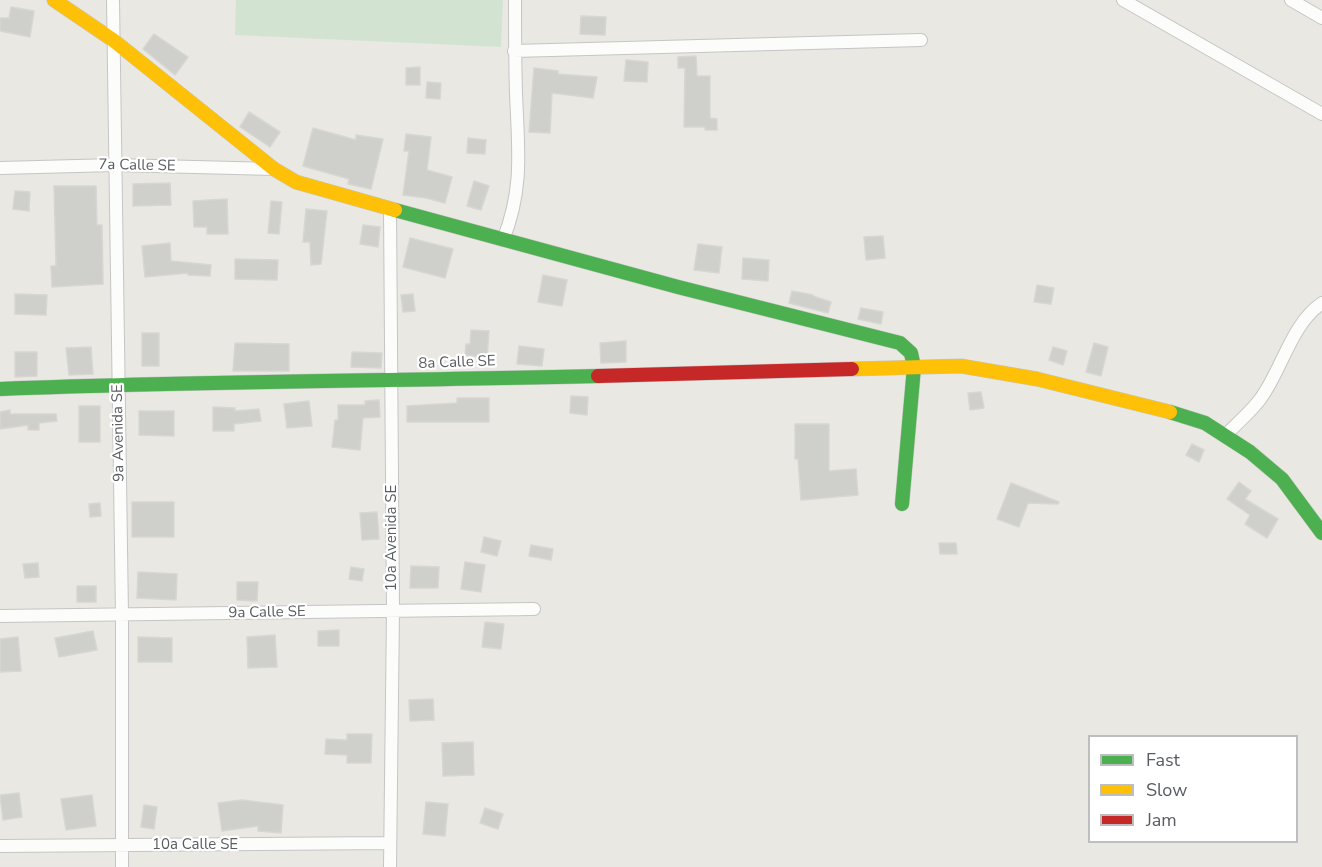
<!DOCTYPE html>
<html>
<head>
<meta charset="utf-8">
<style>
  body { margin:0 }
  #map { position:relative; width:1322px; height:867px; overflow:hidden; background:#e9e8e3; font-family:"Nunito Sans",sans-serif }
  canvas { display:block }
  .legend { position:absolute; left:1088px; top:735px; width:210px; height:108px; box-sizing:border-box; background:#fff; border:2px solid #bdbebf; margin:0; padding:8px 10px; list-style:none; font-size:18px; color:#595c60 }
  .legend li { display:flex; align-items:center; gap:12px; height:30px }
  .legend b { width:30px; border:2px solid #bdbebf }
</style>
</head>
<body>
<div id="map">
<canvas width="1322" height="867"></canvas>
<ul class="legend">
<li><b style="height:8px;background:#4caf50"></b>Fast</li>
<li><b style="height:8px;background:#ffc107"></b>Slow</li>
<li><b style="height:8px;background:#c62828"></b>Jam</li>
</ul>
</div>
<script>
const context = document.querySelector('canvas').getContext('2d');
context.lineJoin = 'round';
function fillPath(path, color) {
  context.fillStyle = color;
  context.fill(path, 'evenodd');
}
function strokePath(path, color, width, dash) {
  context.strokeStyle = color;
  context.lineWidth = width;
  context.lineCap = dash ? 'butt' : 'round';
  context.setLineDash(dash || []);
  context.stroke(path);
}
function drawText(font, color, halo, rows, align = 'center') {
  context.font = font + ' "Nunito Sans",sans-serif';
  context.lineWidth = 4.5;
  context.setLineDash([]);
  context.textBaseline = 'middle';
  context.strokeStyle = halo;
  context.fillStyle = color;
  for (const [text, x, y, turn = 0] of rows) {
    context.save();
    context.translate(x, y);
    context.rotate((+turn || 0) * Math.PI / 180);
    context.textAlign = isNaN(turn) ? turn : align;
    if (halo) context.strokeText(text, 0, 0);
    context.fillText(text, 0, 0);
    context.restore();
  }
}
const green = new Path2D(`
  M236 0H503L501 47 235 35Z`);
const building = new Path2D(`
  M11 7 34 11 30 37 0 31V18H9Z
  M581 16 606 17 605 35 580 34Z
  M154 34 188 57 175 75 143 49Z
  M696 56 697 76H710V118L717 119V130H705V127H684L685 68H678V57Z
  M626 60 648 62 647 82 624 81Z
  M420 67V85H406V68Z
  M534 68 558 71V74L597 77 593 98 552 93 550 133 529 132Z
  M427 82 441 83 440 99 426 98Z
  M249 112 280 132 270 147 240 127Z
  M313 128 356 140V135L383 139 371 189 348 184 349 179 303 166Z
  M406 134 431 137 427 170 452 177 445 203 426 198 403 195 409 151H404Z
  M468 138 486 140 485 154 467 153Z
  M474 181 489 186 481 210 467 206Z
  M170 183 171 205 133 206V184Z
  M54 186H96L97 225H102L103 284 52 287 51 266H56Z
  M15 191 30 192 29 211 13 209Z
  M227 199 228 234H207V227H194L193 201Z
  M271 201 282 202 279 234 268 233Z
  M306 209 327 211 321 264 311 265 310 242H303Z
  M363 225 380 227 378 247 360 244Z
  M883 236 885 258 866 260 864 237Z
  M410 238 453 249 445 278 403 267Z
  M170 243 171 261 211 265 210 276 188 275V273L145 277 142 246Z
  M698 244 722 247 719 273 694 270Z
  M743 258 769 260 768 281 742 279Z
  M235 259 278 260 277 280 235 279Z
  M543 275 567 280 562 306 538 302Z
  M1037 285 1054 288 1051 304 1034 302Z
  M792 291 813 295V296L831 302 828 313 789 303Z
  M15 294 47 295 46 315 15 314Z
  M413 294 415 311 403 312 401 295Z
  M861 308 883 312 881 324 858 319Z
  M471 330 489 331 487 358 465 355 466 344H470Z
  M142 333H159V366H142Z
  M626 341V362L601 363 600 343Z
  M235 343 289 344V371H233Z
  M1094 343 1108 347 1101 376 1086 372Z
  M519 346 544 349 542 366 517 364Z
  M91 347 93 374 69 375 66 348Z
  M1053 347 1067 351 1063 365 1049 360Z
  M15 352H37V376L15 377Z
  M352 352 382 353 381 368 351 367Z
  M981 392 984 408 970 410 968 393Z
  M571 396 588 397 587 415 570 413Z
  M457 398H489V422H407V406L457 403Z
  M379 400 380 417 363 418 360 450 332 447 335 420H338V405H365V401Z
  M309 401 312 426 287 428 284 404Z
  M79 406H100V442H79Z
  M213 407 235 408V411L259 409 261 421 234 424V431H213Z
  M10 410V414H56L57 421 39 423V430H28V425L0 429V412Z
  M139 411H174V436L139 435Z
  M795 424H829V471L856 469 858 495 801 500 798 459H795Z
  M1192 444 1204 450 1199 462 1186 455Z
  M1239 482 1251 491 1245 499 1278 519 1267 538 1245 524 1250 515 1227 499Z
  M1011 483 1059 502 1058 504 1028 503 1019 527 997 519Z
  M132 502H174V537H132Z
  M100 503 101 516 90 517 89 504Z
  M377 512 379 539 362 540 360 513Z
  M484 537 501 541 497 556 481 552Z
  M939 543H956L957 554H940Z
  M531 545 553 549 551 560 529 556Z
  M465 562 485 565 481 592 461 589Z
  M38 563 39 577 25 578 23 564Z
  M411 566 439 567 438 588H410Z
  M351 567 364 569 362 581 349 579Z
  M138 572 177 574 176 600 137 598Z
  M237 582H258L257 601 237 600Z
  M77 586H96V602H77Z
  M485 622 504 624 501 649 482 647Z
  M339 630V646H318V631Z
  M93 631 97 650 59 657 55 638Z
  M275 635 277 667 248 668 247 637Z
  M18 637 21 671 0 672V639Z
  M138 637 172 638V662H138Z
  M433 699 434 720 410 721 409 700Z
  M347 734H372L371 763H347V755L325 754 326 739 347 740Z
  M473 742 474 775 443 776 442 743Z
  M19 793 22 817 3 820 0 795Z
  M92 795 96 826 66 830 61 799Z
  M242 800 283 805 281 833 258 831V826L222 831 218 803Z
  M426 802 448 804 445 836 423 834Z
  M144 805 157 807 154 829 141 827Z
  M485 808 503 814 498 829 480 823Z`);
const street = new Path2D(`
  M113 0 122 615V867
  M1123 0 1322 114
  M1291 0 1322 18
  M514 51 921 40
  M0 168 115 165 274 169
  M390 209 393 611 390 867
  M503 240C524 188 518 148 516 93 515 62 515 31 515 0
  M1225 436C1237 423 1252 411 1261 398 1282 369 1292 323 1322 303
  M0 616 534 609
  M0 846 390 843`);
const fast = new Path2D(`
  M395 210 678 287 900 343 911 353 914 367 902 504
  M0 389C199 381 398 381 598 376
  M1170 412 1205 423 1250 452 1282 479 1322 533`);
const slow = new Path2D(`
  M54 0 113 40 274 169 296 182 395 210
  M852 369 961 366 1037 379 1170 412`);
const jam = new Path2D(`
  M598 376 852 369`);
const streetNames = [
  ["7a Calle SE",137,166,1],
  ["8a Calle SE",457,363,-2],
  ["9a Avenida SE",119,433,-91],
  ["10a Avenida SE",392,538,-90],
  ["9a Calle SE",267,613,-1],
  ["10a Calle SE",195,845]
];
fillPath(green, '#d2e4d1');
fillPath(building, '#cfcfcc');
strokePath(building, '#d7d6d2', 1.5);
strokePath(street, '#c5c5c5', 14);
strokePath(fast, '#c5c5c3', 15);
strokePath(slow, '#c5c5c3', 15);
strokePath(jam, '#c5c5c3', 15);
strokePath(street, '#fcfcfb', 12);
strokePath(fast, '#4caf50', 14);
strokePath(slow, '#ffc107', 14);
strokePath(jam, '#c62828', 14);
drawText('15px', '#595c60', '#fff', streetNames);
</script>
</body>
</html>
